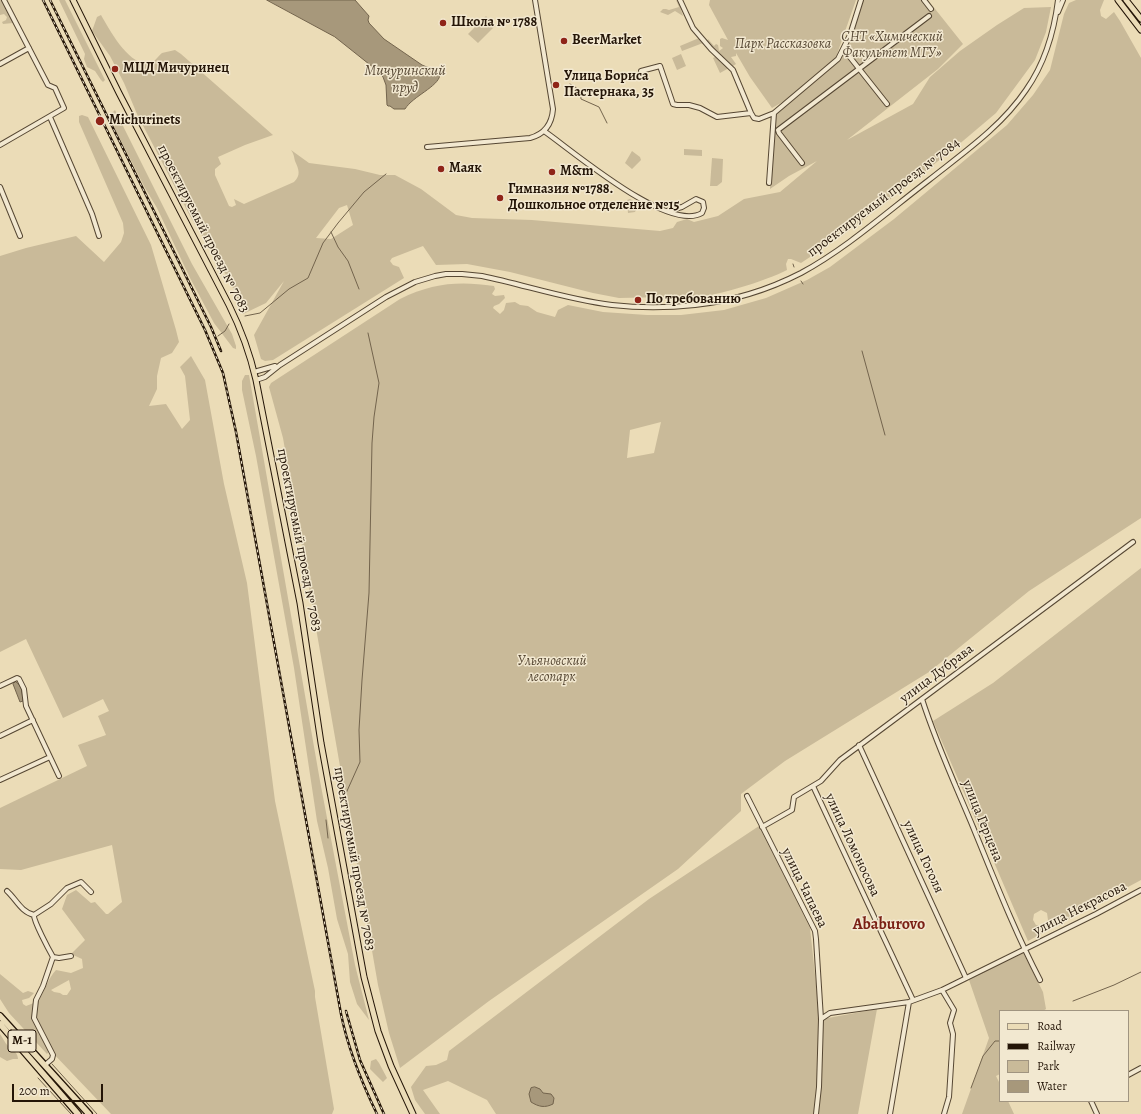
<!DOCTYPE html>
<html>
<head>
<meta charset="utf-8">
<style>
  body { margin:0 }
  #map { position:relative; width:1141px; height:1114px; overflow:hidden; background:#ebdcb7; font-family:Alegreya,serif }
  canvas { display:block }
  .legend { position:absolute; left:999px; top:1010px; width:130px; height:92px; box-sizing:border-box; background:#f2e8d0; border:1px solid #a09480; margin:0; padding:5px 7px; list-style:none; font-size:12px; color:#241507 }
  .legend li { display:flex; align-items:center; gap:8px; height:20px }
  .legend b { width:20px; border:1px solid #a09480 }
  .scale { position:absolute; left:12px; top:1084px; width:91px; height:18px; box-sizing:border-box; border:2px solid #241507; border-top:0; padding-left:5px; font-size:12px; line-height:14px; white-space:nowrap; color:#241507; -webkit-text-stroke:3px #f2e8d0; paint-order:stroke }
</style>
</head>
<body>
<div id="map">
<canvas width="1141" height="1114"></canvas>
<ul class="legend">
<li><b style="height:5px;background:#ebdcb7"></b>Road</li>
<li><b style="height:5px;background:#241507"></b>Railway</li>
<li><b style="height:11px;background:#c9ba99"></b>Park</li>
<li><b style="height:11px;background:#a7987b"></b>Water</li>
</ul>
<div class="scale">200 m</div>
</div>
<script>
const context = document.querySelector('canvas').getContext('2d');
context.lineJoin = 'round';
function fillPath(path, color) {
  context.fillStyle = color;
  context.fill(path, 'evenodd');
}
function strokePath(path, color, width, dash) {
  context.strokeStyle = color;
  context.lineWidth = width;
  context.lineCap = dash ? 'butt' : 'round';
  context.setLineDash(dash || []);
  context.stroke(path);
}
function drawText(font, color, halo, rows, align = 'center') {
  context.font = font + ' Alegreya,serif';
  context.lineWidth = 3;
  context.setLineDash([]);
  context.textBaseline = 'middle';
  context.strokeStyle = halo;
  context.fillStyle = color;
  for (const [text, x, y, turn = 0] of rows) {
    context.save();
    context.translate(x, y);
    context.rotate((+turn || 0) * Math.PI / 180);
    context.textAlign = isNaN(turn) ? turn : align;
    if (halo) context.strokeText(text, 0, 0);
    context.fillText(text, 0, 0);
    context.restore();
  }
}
const green = new Path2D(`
  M0 0H2L13 21V23L3 24 2 22 6 20 7 17 4 14 0 15Z
  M59 0H65L105 80 103 82 101 80 95 71 87 67 84 59 85 54Z
  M676 0H678L683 16 675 11 668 15 660 12 663 9H666L669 10 679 7Z
  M710 0H856L835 60 786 100 772 108 750 77 736 53V56L731 57 736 64 733 66 707 42 708 39 714 46 716 44 718 45 719 51 723 48 720 46V39L722 38 728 40 709 5Z
  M859 0H928L963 44 938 69 847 140 913 104 930 77 960 51 997 25 1024 8 1051 7 1046 32 1035 60 996 113 957 146 883 205 843 235 801 263 791 259H788L786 264 787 270C764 282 689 306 666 297L619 298 593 293 510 272 467 264 436 265 423 246 392 258 390 261 393 265 399 267 404 278 273 360 265 361 261 359 254 335 284 281 266 303 243 314 231 283 190 216 137 114 124 83 110 56 92 31 97 17 101 15C109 29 130 68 150 63 155 62 158 56 162 53 166 52 171 51 175 50L181 54 273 135 245 145 218 157 221 164 215 169V175L229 206 232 207 236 205 234 199 244 204 294 182C301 175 299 170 295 161 294 157 294 154 291 150L309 163 355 169 380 175H395L421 189 456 215 472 218 532 220 660 231 673 228 677 222 687 219 694 222 718 216 744 199 780 192 817 161 789 176 770 189V182L775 113 840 58ZM347 205 353 225 331 239 316 238 339 208Z
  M1076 0H1104L1100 10 1101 16 1106 19 1114 12 1120 21 1141 58V518L1029 591 929 672 785 761 741 794V811L678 869 489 1001 400 1068 389 1033 378 985 283 438 269 387 271 383 400 299C433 283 458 281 494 286L495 289 492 294 495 296 504 295 505 298 499 304 494 306 493 308 500 314 504 310 506 303 515 302 520 305 528 306 537 312 555 317 558 310 568 305 603 312 647 315H681L724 310 766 298 807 280 830 267 894 219 1007 125 1033 95 1050 70 1064 14 1069 3ZM661 422 654 453 627 458 630 430Z
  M486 16 495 26 478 43 468 34Z
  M699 38 703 43 682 51 680 46Z
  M681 54 686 66 677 70 672 58Z
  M717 56 729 68 720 73 713 58Z
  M115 110 192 264 232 334 236 346V349L233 348 214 323 190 278 157 208 145 188 114 127 116 123 112 118 111 114Z
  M82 115 88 117 151 245 176 330 179 342 172 353 161 358 157 376V389L149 406 166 404 182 429 190 420 185 376 180 367 191 356 205 380 224 484 247 583 275 801 315 991V997L334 1109 332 1114H111L50 1050 47 1054 9 1013 0 999V974L23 993 28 991 34 993 29 998 22 1000 23 1004 26 1006 39 1001C44 991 49 977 56 970L71 973 83 968 82 959 71 954 85 940 62 909 67 895 76 890 91 903 95 902 106 914H108L122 902 112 845 21 870 0 869V808L87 766 78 745 106 735 98 716 109 711 103 699 63 718 26 639 0 652V256L26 248 76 236 104 262 121 242 124 233 123 223 79 122V116ZM69 980 71 989 67 995H63L60 993 54 992 51 990Z
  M684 149 702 150V156L684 155Z
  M632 151 640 157 641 160 632 169 625 163Z
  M712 158 723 159 722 182 717 186H710Z
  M630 199 639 204 635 212 628 213 627 200Z
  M245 375H249L320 781 355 965 369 1020 357 1004 350 982 348 954 337 919 328 868 317 821 294 668 256 456 242 390V381Z
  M1141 568V880L1028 941 933 721 993 683ZM1041 910 1047 913 1048 920 1043 926 1036 925 1033 920 1034 914Z
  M759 826 810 928 819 1012 828 1018 877 1009 858 1114H496L487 1100 448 1081 423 1090 440 1114H425L415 1100 411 1087 426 1066 436 1065 447 1060 449 1051 649 899Z
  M1023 952 1043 992 1046 1009 1043 1011H1000V1074L996 1076 1000 1084V1101H1008L1014 1114H962L989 1038 969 980Z
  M0 1034C3 1038 5 1043 8 1046 13 1050 18 1053 18 1059H13L7 1061 0 1057Z
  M376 1059 379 1063 387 1078 383 1082 370 1069 371 1061Z`);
const water = new Path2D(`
  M267 0H355L369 16 368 20 369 23 384 39 422 65 439 72 440 75C438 87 413 96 405 109H394L390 106H388L387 105 386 85 383 77 379 72 335 37Z
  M16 682C23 686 22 694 23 701L20 702 13 684Z
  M535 1087 540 1089 543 1093 551 1094 554 1098 553 1104C545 1108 539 1107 531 1102L529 1094 531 1088Z`);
const stream = new Path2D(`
  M570 84 580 90 581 99 599 107 607 123
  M331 232 338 247 348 261 359 289
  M793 264 794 267
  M801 281 803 284
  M245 316 260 313 289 289 308 278 323 243 338 223 364 192 386 174
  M218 336 225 331 229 324
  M862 351 885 435
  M343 800 360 762 359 730 362 680 369 593 372 443 374 417 379 383 368 333
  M326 820 328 838
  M1073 1001 1114 985 1141 972
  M52 1064 97 1114
  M38 1078 71 1114
  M971 1088 983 1056 995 1041H1000`);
const minor = new Path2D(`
  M680 0 693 28 711 49 733 70 751 113 754 118 759 119 774 113 838 59 850 35 861 0
  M924 0 931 9
  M1058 12 1063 0
  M843 51 849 56 887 104
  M0 64 29 48
  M641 71 660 66 673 104 677 105H689L700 108 717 117 751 113
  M50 117 92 214 99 236
  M544 131C573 151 668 233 702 213L704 208 703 202 696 199 682 207 667 211
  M0 145 64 108 55 88 48 85 4 0
  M427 147 530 138C545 134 552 123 553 109L535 0
  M802 163 779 133 778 130 929 16
  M769 183 774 113
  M0 187 20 236
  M254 372 275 366
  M256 380 265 377 280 365 386 297 415 282 435 276 446 274H462L482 276C525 285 569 300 612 305 639 308 667 308 695 305 731 301 768 290 801 273 847 248 887 212 929 180 963 153 1001 127 1026 90 1045 63 1054 33 1058 0
  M0 686 17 678 19 679 24 689 26 706 59 776
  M922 699C936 743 955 784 973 827 994 878 1014 930 1040 980
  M0 736 33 720
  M859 745 966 978
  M0 780 50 757
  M813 786 913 1000
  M747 796 815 931 816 939 821 1019 819 1087 816 1114
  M762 827 792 810 794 797 821 781 840 760 1133 542
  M7 891C16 899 21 912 34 915 33 920 49 950 53 957L43 986 36 1000 34 1018 53 1055 52 1059 45 1065
  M34 915 51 904 67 888 81 882 91 892
  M53 957 59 958 71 956
  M942 990 954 1010 950 1023 953 1034 949 1097 944 1114
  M821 1019 830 1013 909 1002 942 990 1096 914 1141 890
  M1128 1075 1141 1068
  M1091 1101 1097 1114
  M890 1114 909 1002`);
const major = new Path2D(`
  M73 0 119 93 229 305C241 329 250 354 256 380L300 603 321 743 364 977 378 1031 391 1066 413 1114
  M1118 0 1141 30
  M1126 0 1141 19`);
const highway = new Path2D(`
  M0 1016 89 1114
  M0 1024 78 1114`);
const rail = new Path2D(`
  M43 0 205 330 223 373 236 432 341 1014C348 1049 361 1081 377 1114
  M50 0 211 327 221 351
  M346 1011 360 1060 384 1114`);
const markers = [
  [443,23,4,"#8f2418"],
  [564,41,4,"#8f2418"],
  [115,69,4,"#8f2418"],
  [556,85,4,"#8f2418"],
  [100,121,5,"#8f2418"],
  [441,169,4,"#8f2418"],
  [552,172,4,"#8f2418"],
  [500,198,4,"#8f2418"],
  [638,300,4,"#8f2418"]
];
const shields = [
  [22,1041,28]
];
const shieldNames = [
  ["М-1",22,1041]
];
const poiNames = [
  ["Школа № 1788",451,23],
  ["BeerMarket",572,41],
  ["МЦД Мичуринец",123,69],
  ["Улица Бориса",564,77],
  ["Пастернака, 35",564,93],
  ["Michurinets",109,121],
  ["Маяк",449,169],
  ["M&m",560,172],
  ["Гимназия №1788.",508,190],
  ["Дошкольное отделение №15",508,206],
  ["По требованию",646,300]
];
const parkNames = [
  ["СНТ «Химический",892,38],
  ["Факультет МГУ»",892,54],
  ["Парк Рассказовка",783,45],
  ["Ульяновский",552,662],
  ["лесопарк",552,678]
];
const streetNames = [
  ["проектируемый проезд № 7084",884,198,-37],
  ["проектируемый проезд № 7083",203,229,63],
  ["проектируемый проезд № 7083",299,540,79],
  ["улица Дубрава",937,674,-37],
  ["улица Герцена",982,821,68],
  ["улица Ломоносова",852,845,65],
  ["улица Гоголя",923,857,65],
  ["проектируемый проезд № 7083",354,859,80],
  ["улица Чапаева",804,888,64],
  ["улица Некрасова",1080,909,-27]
];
const waterNames = [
  ["Мичуринский",405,71],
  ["пруд",405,88]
];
const quarterNames = [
  ["Ababurovo",889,925]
];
fillPath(green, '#c9ba99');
fillPath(water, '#a7987b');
strokePath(water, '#73644d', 1);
strokePath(stream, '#73644d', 1);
strokePath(minor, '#564733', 6);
strokePath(major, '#241507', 7);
strokePath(highway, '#241507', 8);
strokePath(minor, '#f2e8d0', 4);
strokePath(major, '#ebdcb7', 5);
strokePath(highway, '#ebdcb7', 5.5);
strokePath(rail, '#241507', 2.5);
strokePath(rail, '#f2e8d0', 1, [3]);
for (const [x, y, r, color] of markers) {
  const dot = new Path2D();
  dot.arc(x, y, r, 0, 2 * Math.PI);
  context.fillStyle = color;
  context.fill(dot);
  strokePath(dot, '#f2e8d0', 1.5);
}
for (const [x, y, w] of shields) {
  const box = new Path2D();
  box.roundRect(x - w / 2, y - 11, w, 22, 3);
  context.fillStyle = '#f2e8d0';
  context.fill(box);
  strokePath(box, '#241507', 1);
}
drawText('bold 13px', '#241507', null, shieldNames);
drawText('bold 14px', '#241507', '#f2e8d0', poiNames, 'left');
drawText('italic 14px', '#564733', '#f2e8d0', parkNames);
drawText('14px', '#241507', '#f2e8d0', streetNames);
drawText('italic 15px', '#584935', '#f2e8d0', waterNames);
drawText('bold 16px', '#7a1f14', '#f2e8d0', quarterNames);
</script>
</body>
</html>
